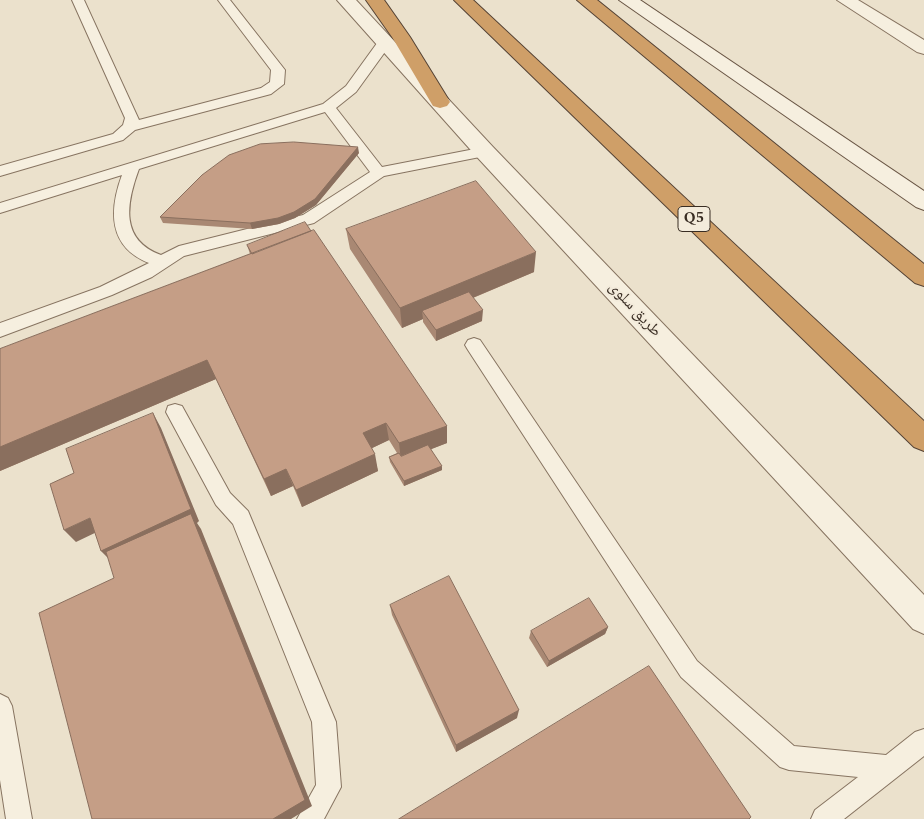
<!DOCTYPE html>
<html>
<head>
<meta charset="utf-8">
<style>
  body { margin:0 }
  canvas { display:block; background:#ebe1cc }
</style>
</head>
<body>
<canvas width="924" height="819"></canvas>
<script>
const context = document.querySelector('canvas').getContext('2d');
context.lineJoin = 'round';
function strokePath(path, color, width, dash) {
  context.strokeStyle = color;
  context.lineWidth = width;
  context.lineCap = dash ? 'butt' : 'round';
  context.setLineDash(dash || []);
  context.stroke(path);
}
function fillPath(path, color) {
  context.fillStyle = color;
  context.fill(path, 'evenodd');
}
function drawText(font, color, halo, rows, align = 'center') {
  context.font = font + ' Spectral,"Noto Naskh Arabic",serif';
  context.lineWidth = 4;
  context.setLineDash([]);
  context.textBaseline = 'middle';
  context.strokeStyle = halo;
  context.fillStyle = color;
  for (const [text, x, y, turn = 0] of rows) {
    context.save();
    context.translate(x, y);
    context.rotate((+turn || 0) * Math.PI / 180);
    context.textAlign = isNaN(turn) ? turn : align;
    if (halo) context.strokeText(text, 0, 0);
    context.fillText(text, 0, 0);
    context.restore();
  }
}
const lane = new Path2D(`
  M72 0H84L139 120 261 88 270 82 271 70 218 0H230L285 70 284 84 271 94 135 130 123 140 0 176V166L113 134 123 125 125 118Z
  M385 38 390 39 391 42 390 45 356 92 336 108 382 167 485 147 492 152 490 155 384 176 314 223 184 256 152 277 112 295 0 337V323L100 287 149 263C108 247 109 210 122 175L0 213V203L323 104 346 86 380 39ZM325 112 370 172 303 215 179 246 161 255C120 240 126 204 139 169Z
  M474 338 480 340 697 661 794 746 886 755 915 732 924 729V756L844 819H811L815 810 858 777 789 770 780 767 681 677 468 350 465 345 468 340Z
  M175 404 182 406 230 493 248 511 336 722 341 787 324 819H297L316 785 312 722 233 524 216 505 166 412 168 406Z
  M0 694 8 698 12 706 32 819H6L0 780Z`);
const street = new Path2D(`
  M337 0H356L493 147 924 595V634L913 629 477 157Z
  M837 0H858L924 40V54L917 52Z`);
const secondary = new Path2D(`
  M619 0H640L924 191V210L916 207Z`);
const highway = new Path2D(`
  M366 0H384L410 37 450 102 447 106 440 108 433 106 392 37Z
  M454 0H473L924 421V451L914 447Z
  M577 0H597L924 264V286L915 283Z`);
const wall = new Path2D(`
  M359 153 316 205 295 218 279 224 252 229 163 223 160 217Z
  M346 229 534 272 473 298 482 321 436 341 423 322V319L402 328 350 249Z
  M247 245 447 426V443L431 449 442 470 404 486 390 462 389 457 397 453 389 440 372 448 378 471 302 507 293 486 271 496 216 379 0 471V349L250 254Z
  M390 605 517 718 456 752 392 615Z
  M608 627 605 634 547 667 529 638 531 631Z`);
const shadedWall = new Path2D(`
  M358 147 359 153 316 205 295 218 279 224 252 229 250 223Z
  M536 252 534 272 427 317 422 311 423 319 402 328 400 308Z
  M483 310 482 321 436 341V330Z
  M207 360 216 379 0 471V447Z
  M153 413 161 428 199 521 197 523 201 529 312 806 291 819H273L112 562 101 551Z
  M386 423 389 440 366 451 363 433Z
  M447 426V443L401 461 399 443Z
  M375 454 378 471 302 507 296 490Z
  M442 466V470L404 486V481Z
  M286 469 293 486 271 496 264 479Z
  M90 518 101 530 76 542 64 530Z
  M608 627 605 634 547 667 549 661Z
  M519 710 517 718 456 752V745Z`);
const building = new Path2D(`
  M294 142 358 147 315 199 294 212 278 218 250 223 160 217 202 175 229 155 260 144Z
  M476 181 536 252 400 308 346 229Z
  M305 222 311 231 252 254 247 245Z
  M314 230 447 426 399 443 386 423 363 433 375 454 296 490 286 469 264 479 207 360 0 447V349Z
  M469 292 483 310 436 330 422 311Z
  M153 413 191 509 101 551 90 518 64 530 50 484 74 473 66 449Z
  M428 445 442 466 404 481 389 457 399 453 401 456Z
  M191 514 305 800 273 819H92L39 613 114 578 106 552Z
  M449 576 519 710 456 745 390 605Z
  M589 598 608 627 549 661 531 631Z
  M649 666 751 817 749 819H399Z`);
const shields = [
  [694,219,32]
];
const shieldNames = [
  ["Q5",694,219]
];
const streetNames = [
  ["طريق سلوى",634,310,47]
];
strokePath(lane, '#877461', 2);
strokePath(street, '#877461', 2);
strokePath(secondary, '#695544', 2);
strokePath(highway, '#554335', 2);
fillPath(lane, '#f6efdf');
fillPath(street, '#f6efdf');
fillPath(secondary, '#f6efdf');
fillPath(highway, '#cf9f68');
fillPath(wall, '#a98873');
fillPath(shadedWall, '#8a6f5e');
fillPath(building, '#c59e86');
strokePath(building, '#8a6f5e', 1);
for (const [x, y, w] of shields) {
  const box = new Path2D();
  box.roundRect(x - w / 2, y - 12.5, w, 25, 4);
  context.fillStyle = '#f3ebdb';
  context.fill(box);
  strokePath(box, '#392d23', 1);
}
drawText('bold 15px', '#392d23', null, shieldNames);
drawText('16px', '#392d23', '#f3ebdb', streetNames);
</script>
</body>
</html>
